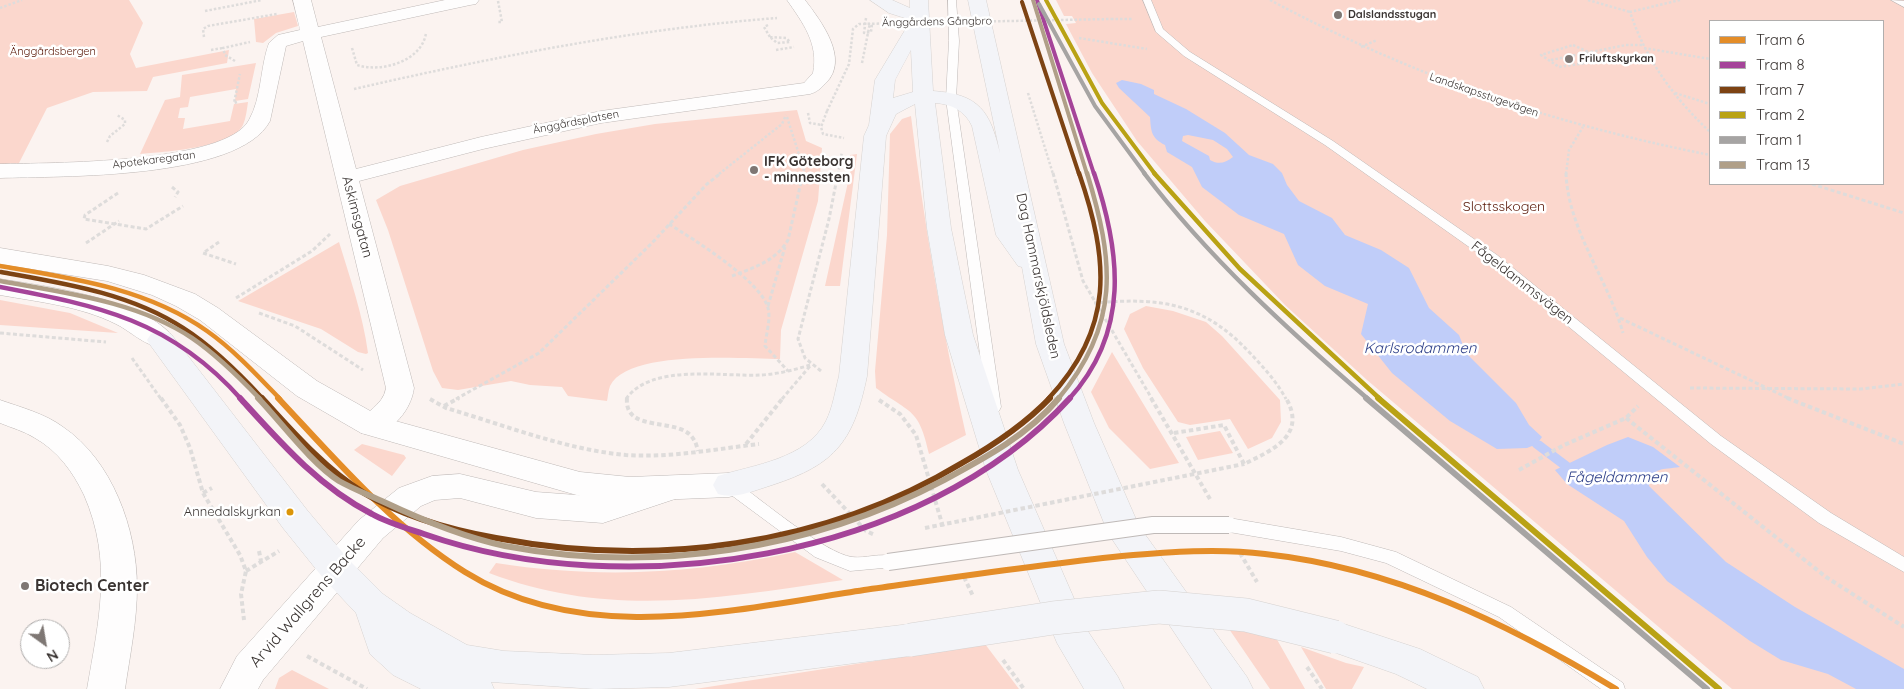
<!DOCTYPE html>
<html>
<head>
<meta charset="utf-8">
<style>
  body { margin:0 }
  #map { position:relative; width:1904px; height:689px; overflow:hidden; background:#fbf3f0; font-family:Quicksand,sans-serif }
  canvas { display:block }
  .legend { position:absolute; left:1709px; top:20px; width:175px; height:165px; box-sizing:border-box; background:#fff; border:1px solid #b0aead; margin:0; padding:6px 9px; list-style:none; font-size:15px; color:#3a3432 }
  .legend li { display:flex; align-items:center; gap:10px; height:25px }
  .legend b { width:25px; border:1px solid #b0aead }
  .north { position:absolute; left:20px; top:619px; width:50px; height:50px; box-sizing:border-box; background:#fff; border:1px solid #b0aead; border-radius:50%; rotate:148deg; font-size:14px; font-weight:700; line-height:20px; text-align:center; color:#3a3432 }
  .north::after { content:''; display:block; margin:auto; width:18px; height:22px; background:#7e7774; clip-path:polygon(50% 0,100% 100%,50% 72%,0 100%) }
</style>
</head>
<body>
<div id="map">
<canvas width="1904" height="689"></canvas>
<ul class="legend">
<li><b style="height:6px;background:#e48d28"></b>Tram 6</li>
<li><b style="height:6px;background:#a54499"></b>Tram 8</li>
<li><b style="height:6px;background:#7d4313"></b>Tram 7</li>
<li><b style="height:6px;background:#b9a214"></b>Tram 2</li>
<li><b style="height:6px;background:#a6a4a3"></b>Tram 1</li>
<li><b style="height:6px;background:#b09f88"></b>Tram 13</li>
</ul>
<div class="north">N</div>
</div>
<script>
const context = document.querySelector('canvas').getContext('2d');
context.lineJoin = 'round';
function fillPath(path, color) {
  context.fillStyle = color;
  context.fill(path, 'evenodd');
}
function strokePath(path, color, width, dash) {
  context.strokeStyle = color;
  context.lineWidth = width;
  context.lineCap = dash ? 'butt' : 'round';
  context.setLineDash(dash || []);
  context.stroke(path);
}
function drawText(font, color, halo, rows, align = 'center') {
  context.font = font + ' Quicksand,sans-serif';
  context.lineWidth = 5;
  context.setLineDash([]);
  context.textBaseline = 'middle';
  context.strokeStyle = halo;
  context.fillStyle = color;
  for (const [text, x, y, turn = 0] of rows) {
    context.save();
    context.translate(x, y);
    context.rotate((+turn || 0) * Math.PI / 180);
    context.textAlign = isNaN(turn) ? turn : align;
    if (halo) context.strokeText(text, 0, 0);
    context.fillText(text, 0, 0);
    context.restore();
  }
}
const green = new Path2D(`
  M0 0H129L143 23 130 54 136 68 229 50 227 63 153 77 147 91 93 92 47 108 18 165 0 166Z
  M1056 0H1904V689H1732L1367 380 1285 305 1205 221 1137 141 1092 73 1066 24 1076 23 1072 16H1064ZM1710 21H1883V184H1710Z
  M294 12 298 26 276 33 263 43 256 42 254 19Z
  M256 63 248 99 235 101 236 89 190 97 188 107 180 108 178 118H185L183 129 230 121 234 104 248 102C247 109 246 118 243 125 232 148 163 152 140 154L165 100 180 97 182 75Z
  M797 110 806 141 822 148 818 201 781 330 780 359C744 359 628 349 610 386 608 391 608 397 607 401L568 396 562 387 530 385 511 381 458 390 442 388 433 371 388 230 376 200 400 186 523 150 596 134 655 124Z
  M911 116C924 224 942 329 966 435L929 454C919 408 911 414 876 388L875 371 887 235 890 134 902 119Z
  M857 154 840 286H825L850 173V155Z
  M339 242C350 278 363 315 368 353L366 354 358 352 321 329 238 301Z
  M0 300 70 313 118 333 0 325Z
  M1146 306 1173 311 1206 322 1222 336 1280 400 1281 422 1272 438 1248 449 1230 419 1190 425 1178 422 1143 368 1124 329 1130 314Z
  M1112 352 1179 463 1150 469 1109 428 1091 392Z
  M1220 431 1233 453 1198 460 1186 437Z
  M362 444 404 455 406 458 392 476 354 450Z
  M795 552 843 580C721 598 609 619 489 573L496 563C599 579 693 574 795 552Z
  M1227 626 1275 636 1305 689H1270Z
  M985 644 1019 689H695Z
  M1301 647 1346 663 1364 667 1352 689H1326Z
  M292 670 329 689H275L279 678Z`);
const water = new Path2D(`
  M1122 80 1141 84 1154 90V94L1186 109 1225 133 1249 155 1273 164 1282 173 1287 185 1299 201 1332 218 1345 235 1381 250 1409 268 1429 308 1459 335 1466 353 1516 403 1529 425 1542 437 1537 444 1527 448 1497 449 1450 421 1392 373 1361 334 1368 304 1325 286 1298 265 1284 234 1239 215 1202 187 1192 167 1167 152 1165 145C1151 138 1151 131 1150 117L1119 88 1116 83ZM1188 135 1213 140 1227 149 1233 157C1225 163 1219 165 1210 160L1209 156 1182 141 1183 136Z
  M1628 437 1653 447 1680 467C1662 470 1653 466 1649 486L1726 562 1795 607 1904 669V689H1856L1828 674 1781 660 1750 641 1667 581 1647 557 1624 521 1567 484 1555 470 1607 445Z`);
const stream = new Path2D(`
  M1537 440 1541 441 1570 463 1572 466 1570 469 1566 470 1562 469 1533 447 1531 444 1533 441Z`);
const pathFar2 = new Path2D(`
  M1270 0C1415 77 1549 123 1710 155
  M1588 0 1630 12
  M1680 0 1630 12C1646 60 1674 98 1710 132
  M498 1 502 22H498
  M0 8 22 0
  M205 11 262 0
  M866 18 864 33 871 32 872 24
  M1111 19H1132
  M768 25 764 27 770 37
  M204 37 203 29 208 26 277 14
  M770 37 786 38 790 42 777 43Z
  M1079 38 1147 49
  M1573 45 1606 60 1559 67 1541 55Z
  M1361 47 1377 40
  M352 48 357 65C382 73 422 61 426 33
  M1644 48 1710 59
  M211 50 223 48
  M776 50 794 47
  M1551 60 1626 45H1643
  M235 61 225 55 223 48 250 42
  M862 63 870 23
  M354 89C494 57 634 29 777 18
  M1028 93 1053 174
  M1675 93 1710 104
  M237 102 234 103 240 74
  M827 111 821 127 823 134 844 138
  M808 113 810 123 822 125
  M787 117 804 170 803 174
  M107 142 110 136 125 124V120L117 115
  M719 174 782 124 786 115
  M838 174 842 152
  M1566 174 1569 150 1583 127`);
const pathFar1 = new Path2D(`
  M1053 173 1083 281 1152 399
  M1566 173C1568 230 1608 279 1623 333
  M1812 184 1904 213
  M172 187 178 192 175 197
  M118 193 85 215 84 219 146 229 183 206
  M669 224C693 239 761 281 768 308 771 319 766 334 765 346L788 371
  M219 242 203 253 236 264
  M86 243 119 221
  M732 276C753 268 776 261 788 240L803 173
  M236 298 312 251 330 234
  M1094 303C1161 297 1204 303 1251 354 1264 368 1277 382 1286 399
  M768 306 785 247
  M259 313 295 326 363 370
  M1620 318 1790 399
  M0 333 106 342
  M132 358 161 399
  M821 371 805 358 798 339 829 219 838 173
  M1690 388 1861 389 1904 384
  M456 399 539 353 652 243 707 184 721 173
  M626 399C651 363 722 377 761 375 778 374 794 370 810 365
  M782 399 810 366`);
const path = new Path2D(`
  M161 398 180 425 190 448 203 493 240 555 246 571 241 594 244 620
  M627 398C624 435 681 415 694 440 696 443 697 447 698 451
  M1151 398 1210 499
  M1787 398 1904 444
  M430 399 446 408C504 425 567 450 626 455 670 458 716 449 759 444
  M879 400 900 414 916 435 943 527
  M444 406 459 398
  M1626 418 1826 577 1904 627
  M1174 433 1224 425 1244 464C1273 450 1307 435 1286 398
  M746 444 783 398
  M1519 470 1564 445 1626 418 1638 406
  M822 484 866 531 875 535
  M203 493 212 488
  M259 551 261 561
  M1240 553 1257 582
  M246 571 279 551
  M964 577 973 596
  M307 656 367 689
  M1003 660 1024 689
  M1307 667 1322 689`);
const service = new Path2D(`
  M948 0H956L959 41 956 99 1001 407 999 411H989L987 407 946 99 949 41Z
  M1143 0H1151L1163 29 1190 52 1333 141 1497 255 1721 436 1831 513 1904 557V572L1819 523 1711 444 1489 261 1325 145 1184 56 1156 32Z
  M1891 0 1904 1V7Z
  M729 479 735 481C759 498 826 554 852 557 866 559 880 552 894 557L896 562 894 567 850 571 815 557 723 489 721 485 723 481Z
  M1229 518 1341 537 1396 552 1511 607 1623 683 1625 689H1601L1499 617 1386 563 1341 551 1229 532 1223 530 1221 525 1223 520Z`);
const minor = new Path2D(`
  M293 0H311L318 27 445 0H479L476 4 470 5 321 37 356 169 481 137 601 111 804 83 813 73C819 44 803 23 787 0H805C821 21 850 59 826 83 820 89 817 92 810 94L601 123 483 149 359 181 414 388C411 412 387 440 361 433L357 425C365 411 383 406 386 388L303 41 286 46 270 121C239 180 60 176 0 178V164C47 163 226 164 249 120 262 97 260 67 269 43L278 35 300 30Z
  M0 400C20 407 46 414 63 427 112 460 137 529 137 587 137 621 130 655 125 689H87C99 620 113 561 84 495 73 472 58 451 35 438 24 431 12 428 0 423Z
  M460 474 536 492 603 497 667 477 678 480 683 489 678 498 603 523 536 518 460 498 435 500 421 506 383 538 263 680 258 689H220L237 656 359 520 399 488 432 476Z`);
const secondary = new Path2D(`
  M0 248 108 266 144 275 195 294 218 308 317 381 381 417 580 472 630 477 729 473 740 476 745 485 740 494 729 497 630 501 580 496 361 433 297 396 200 320 176 306 152 295 107 281 0 264Z
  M0 279C44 286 150 300 175 340L171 346C150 352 134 333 116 324 80 306 39 302 0 295Z`);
const primary = new Path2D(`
  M870 0H892L910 8V0H928L933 91C979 94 990 111 1000 153L968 0H986L1064 344 1094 423 1139 526 1247 677 1253 689H1212L1108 533 1064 423 1036 344 1022 267 1018 266 996 235 972 126C965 111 952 104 935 103L951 228 973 335 1018 470 1089 633 1118 677 1124 689H1084L1057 643 986 470 945 335 927 228 915 104 896 114 886 136 867 376C853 445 833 466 766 487 750 492 734 499 718 494L713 485 718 476C753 465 807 459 826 421 833 407 835 391 839 376L864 136 869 125 875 80 911 20 889 13ZM911 50 913 92 893 98 895 80Z
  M161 331 171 334 307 510 348 559 383 594 410 613 467 645 504 651 595 655 669 653 910 624 923 629 928 640 923 651 910 656 669 687 595 689 491 682 494 689H421L393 675 370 654 356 613 324 579 283 528 151 346 147 340 151 334Z
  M1335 621 1420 649 1478 677 1484 689H1427L1396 674 1322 648 1317 637 1322 626Z`);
const pathBridgeFar1 = new Path2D(`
  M827 111 849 64 853 29 859 24 1111 19`);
const pathBridge = new Path2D(`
  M925 528 1244 464`);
const serviceBridge = new Path2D(`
  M888 562 1153 525H1229`);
const primaryBridge = new Path2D(`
  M910 640 1053 618 1159 607 1246 615 1335 637`);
const tram1Far1 = new Path2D(`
  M0 266C71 278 146 288 207 331 234 350 257 375 280 399`);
const tram1 = new Path2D(`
  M278 398C336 460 392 526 465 572 585 647 733 610 864 590 949 578 1035 565 1122 556 1169 552 1218 548 1265 554 1393 568 1507 623 1616 689`);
const tram2Far2 = new Path2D(`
  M1037 0 1094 174`);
const tram2Far1 = new Path2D(`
  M0 287C99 306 171 320 241 399
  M1069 399C1130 332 1121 253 1094 173`);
const tram2 = new Path2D(`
  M240 398C280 442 318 486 372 514 388 523 406 528 424 534 625 605 923 560 1070 398`);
const tram3Far2 = new Path2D(`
  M1022 2 1079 174`);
const tram3Far1 = new Path2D(`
  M1 272C62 283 130 293 183 328 213 347 239 373 263 399
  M1048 399C1115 328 1109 260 1079 173`);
const tram3 = new Path2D(`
  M262 398C293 432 324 468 364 493 403 517 452 530 496 538 654 568 823 547 962 463 994 445 1024 425 1050 398`);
const tram4Far2 = new Path2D(`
  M1046 0 1102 103 1155 174`);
const tram4Far1 = new Path2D(`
  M1154 173 1240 269 1380 399`);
const tram4 = new Path2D(`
  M1378 398 1719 689`);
const tram5Far2 = new Path2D(`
  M1039 4 1095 106 1145 174`);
const tram5Far1 = new Path2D(`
  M1144 173C1208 257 1288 330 1368 399`);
const tram5 = new Path2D(`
  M1366 398 1707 689`);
const tram6Far2 = new Path2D(`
  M1033 0 1087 174`);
const tram6Far1 = new Path2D(`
  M0 281C65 293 136 301 192 338 217 355 239 377 260 399
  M1058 399C1121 324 1114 261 1087 173`);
const tram6 = new Path2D(`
  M258 398C282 423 311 463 339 481 353 489 369 495 384 502 422 520 463 537 505 546 652 574 812 550 944 480 985 458 1028 435 1059 398`);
const markers = [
  [1338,15,5,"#7e7774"],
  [1569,59,5,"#7e7774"],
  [754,170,5,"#7e7774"],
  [290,512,4.5,"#db9508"],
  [25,586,5,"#7e7774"]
];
const farPoinames = [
  ["Dalslandsstugan",1348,15],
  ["Friluftskyrkan",1579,59]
];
const farStreetnames = [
  ["Änggårdens Gångbro",937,22,-1],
  ["Landskapsstugevägen",1484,95,19],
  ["Änggårdsplatsen",576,122,-11],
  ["Apotekaregatan",154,160,-7]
];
const farParknames = [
  ["Änggårdsbergen",53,52]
];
const busNames = [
  ["Annedalskyrkan",281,512]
];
const poiNames = [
  ["IFK Göteborg",764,162],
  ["- minnessten",764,178]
];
const parkNames = [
  ["Slottsskogen",1504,207]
];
const streetNames = [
  ["Askimsgatan",357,217,75],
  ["Dag Hammarskjöldsleden",1038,276,78],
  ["Fågeldammsvägen",1522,283,38]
];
const waterNames = [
  ["Karlsrodammen",1420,348],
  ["Fågeldammen",1617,477]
];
const nearPoinames = [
  ["Biotech Center",35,586]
];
const nearStreetnames = [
  ["Arvid Wallgrens Backe",308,602,-49]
];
fillPath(green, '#fbd7cd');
fillPath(water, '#c0cdf9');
fillPath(stream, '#c0cdf9');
strokePath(service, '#bfb9b7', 1);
strokePath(minor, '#bfb9b7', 1);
strokePath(secondary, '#bfb9b7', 1);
strokePath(primary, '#d6d2d0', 1);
strokePath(pathFar2, '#dedcdb', 2.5, [2.5, 2]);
strokePath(pathFar1, '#dedcdb', 3, [4, 2.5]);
strokePath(path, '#dedcdb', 4, [4.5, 3]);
fillPath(service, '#fefdfd');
fillPath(minor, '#fefdfd');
fillPath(secondary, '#fefdfd');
fillPath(primary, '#f3f4f8');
strokePath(serviceBridge, '#bfb9b7', 18, []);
strokePath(primaryBridge, '#d6d2d0', 34, []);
strokePath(pathBridgeFar1, '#dedcdb', 2.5, [2.5, 2]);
strokePath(pathBridge, '#dedcdb', 4, [4.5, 3]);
strokePath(serviceBridge, '#fefdfd', 16);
strokePath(primaryBridge, '#f3f4f8', 33);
strokePath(tram1Far1, '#e48d28', 4.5);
strokePath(tram1, '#e48d28', 6);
strokePath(tram2Far2, '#a54499', 4);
strokePath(tram2Far1, '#a54499', 4.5);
strokePath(tram2, '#a54499', 6);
strokePath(tram3Far2, '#7d4313', 4);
strokePath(tram3Far1, '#7d4313', 4.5);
strokePath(tram3, '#7d4313', 6);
strokePath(tram4Far2, '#b9a214', 4);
strokePath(tram4Far1, '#b9a214', 4.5);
strokePath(tram4, '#b9a214', 6);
strokePath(tram5Far2, '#a6a4a3', 4);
strokePath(tram5Far1, '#a6a4a3', 4.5);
strokePath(tram5, '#a6a4a3', 6);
strokePath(tram6Far2, '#b09f88', 4);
strokePath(tram6Far1, '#b09f88', 4.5);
strokePath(tram6, '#b09f88', 6);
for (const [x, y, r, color] of markers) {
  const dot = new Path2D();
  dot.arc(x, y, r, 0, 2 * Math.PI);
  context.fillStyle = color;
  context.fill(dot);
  strokePath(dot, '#fff', 2);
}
drawText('bold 11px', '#3a3432', '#fff', farPoinames, 'left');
drawText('11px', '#3a3432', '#fff', farStreetnames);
drawText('11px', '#5a1909', '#fff', farParknames);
drawText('13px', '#3a3432', '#fff', busNames, 'right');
drawText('bold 14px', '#3a3432', '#fff', poiNames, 'left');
drawText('14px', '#5a1909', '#fff', parkNames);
drawText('14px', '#3a3432', '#fff', streetNames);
drawText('italic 15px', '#2e4089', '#fff', waterNames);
drawText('bold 16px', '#3a3432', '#fff', nearPoinames, 'left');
drawText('16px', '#3a3432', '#fff', nearStreetnames);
</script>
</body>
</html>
